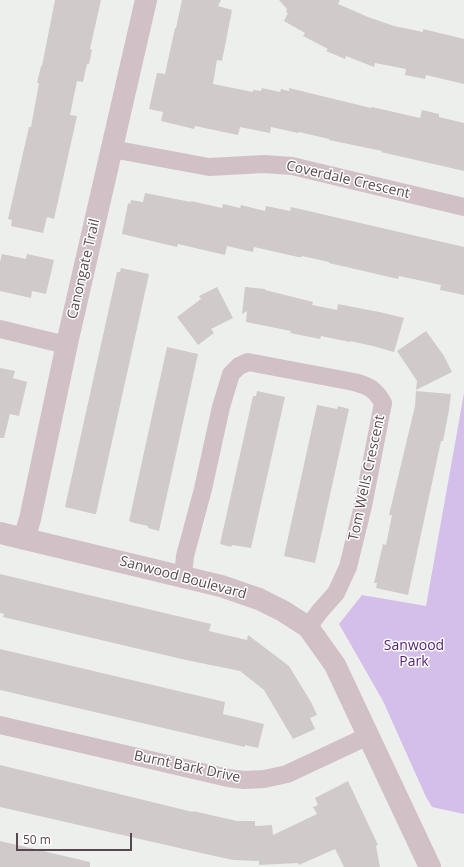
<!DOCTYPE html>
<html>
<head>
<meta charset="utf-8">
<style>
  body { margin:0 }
  #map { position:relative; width:464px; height:867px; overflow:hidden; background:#edefed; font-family:"Open Sans",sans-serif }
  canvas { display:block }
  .scale { position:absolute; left:16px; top:833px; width:116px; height:18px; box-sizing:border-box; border:2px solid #58474e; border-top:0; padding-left:5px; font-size:12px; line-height:14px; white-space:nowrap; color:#58474e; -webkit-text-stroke:3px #fff; paint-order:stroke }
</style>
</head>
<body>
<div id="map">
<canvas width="464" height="867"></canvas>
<div class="scale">50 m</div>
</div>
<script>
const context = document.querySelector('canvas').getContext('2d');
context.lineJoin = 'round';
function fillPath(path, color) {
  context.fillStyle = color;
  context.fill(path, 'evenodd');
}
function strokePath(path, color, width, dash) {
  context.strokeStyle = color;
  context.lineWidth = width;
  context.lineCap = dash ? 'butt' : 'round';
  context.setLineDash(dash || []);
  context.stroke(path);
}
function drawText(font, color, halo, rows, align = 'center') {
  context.font = font + ' "Open Sans",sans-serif';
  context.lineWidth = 3;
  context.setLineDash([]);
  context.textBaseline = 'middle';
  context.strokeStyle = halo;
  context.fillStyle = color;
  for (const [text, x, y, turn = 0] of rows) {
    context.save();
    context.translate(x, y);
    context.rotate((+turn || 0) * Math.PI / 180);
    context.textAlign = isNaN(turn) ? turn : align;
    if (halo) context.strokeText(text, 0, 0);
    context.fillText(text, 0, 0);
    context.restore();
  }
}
const green = new Path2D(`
  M464 393V814L432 807 426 797 383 701 339 624 362 595 426 606Z`);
const building = new Path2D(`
  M55 0H101L90 49 92 50 89 64H87L83 82 77 81 70 115 77 116 54 219 47 217 43 233 11 226 12 220 8 219 29 127H31L39 83H37L41 66H42Z
  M182 0H221L218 6 232 10 222 61 217 60 213 84 253 92V90L261 91 262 88 280 92 281 89 289 91V88L371 108 372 107 420 118 422 110 439 114V117L464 123V171L381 152 382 151 329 140V139L299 132 298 133 271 127 270 133 240 127 238 135 195 126 194 129 161 121 163 112 149 109 157 73 165 74 175 28H176Z
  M279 0H340L338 4 368 17 394 26 423 32V29L464 39V84L426 75 425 79 405 75 406 69 375 63 374 67 346 56 345 59 326 51 328 49 303 36 305 33 284 21 288 13 286 12 287 9Z
  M145 193 191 202V201L222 208 223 204 240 208 241 205 265 211 266 206 290 211 291 207 464 247V295L440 290 441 285 399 276 398 279 329 263V262L302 256V257H298L254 247 253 252 227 246 225 255 178 244 177 247 122 234 128 203 130 204 131 200 143 202Z
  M2 254 26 259 27 254 54 260 46 294 32 291 31 298 0 291V262Z
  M121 268 149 274 96 514H94L65 507 117 272H120Z
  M217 287 233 318 211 329 214 333 198 345 177 317 201 299 199 296Z
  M245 287 265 289V290L313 302 312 305 337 310 338 304 384 313 404 318 394 352 373 346 350 341V342L321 336 320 339 290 333 291 331 246 322 247 311 242 314Z
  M426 331 444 356 452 372 416 390 417 381 397 351Z
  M167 347 198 354 159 531 148 528V526L130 522 131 521H129Z
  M0 368 15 371 13 378 27 382 19 416 10 414 4 438H0Z
  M257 391 285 397 251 548 232 545 231 547 220 544 253 396H256Z
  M416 391 451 394 449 410 443 441H441L408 595 376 588 377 583H374L383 544 386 545 392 515H389L415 406Z
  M317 405 337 409 338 406 349 409 315 563 284 556Z
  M0 574 211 624 209 631 247 640 248 635 289 666 311 702 317 715 310 718 315 729 293 739 264 690 240 671 186 660 3 617 4 614 0 613Z
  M0 649 225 702 223 714 264 724 258 748 245 745V747L0 690Z
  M0 765 193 812V811L237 821H255V826L272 825 273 835 317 814 313 807 318 805 315 798 348 781 378 845 376 846 380 867H344L335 849 299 865 298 863 259 865V861L233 860 201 853 0 807Z
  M0 841 90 862V867H0Z`);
const minor = new Path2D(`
  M112 149 209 167 264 164 292 166 464 207
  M0 329 66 345
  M183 576 185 556 203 489 221 407 231 374 239 366 248 362 354 382C369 386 375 389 383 403L363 506 348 567 336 593 320 611 308 627
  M0 725 228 778 244 780 264 779 287 774 368 736`);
const tertiary = new Path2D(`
  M0 533 221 586 259 599 283 611 308 627 335 665 430 867
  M24 539 30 519 68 339 146 0`);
const streetNames = [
  ["Coverdale Crescent",348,180,13],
  ["Canongate Trail",84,269,-77],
  ["Tom Wells Crescent",367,478,-78],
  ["Sanwood Boulevard",183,578,15],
  ["Burnt Bark Drive",187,767,12]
];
const parkNames = [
  ["Sanwood",414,646],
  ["Park",414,662]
];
fillPath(green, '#d4beea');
fillPath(building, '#d1cacb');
strokePath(minor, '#d1c1c7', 18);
strokePath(tertiary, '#d1c1c7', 22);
drawText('14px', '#58474e', '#fff', streetNames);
drawText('14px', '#521e72', '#fff', parkNames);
</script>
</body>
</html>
